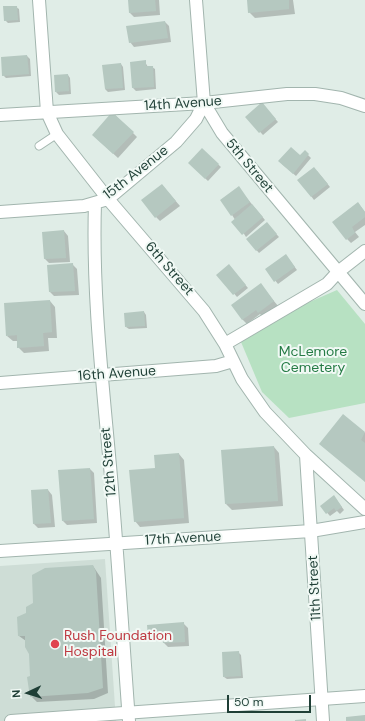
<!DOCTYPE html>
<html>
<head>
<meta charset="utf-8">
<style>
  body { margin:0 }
  #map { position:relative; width:365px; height:721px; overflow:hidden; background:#e0ede7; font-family:"DM Sans",sans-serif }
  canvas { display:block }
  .north { position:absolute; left:8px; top:673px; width:40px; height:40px; -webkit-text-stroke:3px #f1f9f5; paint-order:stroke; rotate:266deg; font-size:11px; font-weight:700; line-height:16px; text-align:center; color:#1f3f36 }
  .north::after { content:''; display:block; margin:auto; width:14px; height:18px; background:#1f3f36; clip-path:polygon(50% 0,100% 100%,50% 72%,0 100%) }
  .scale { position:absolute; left:227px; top:695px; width:84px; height:18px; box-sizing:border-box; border:2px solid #1f3f36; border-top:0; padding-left:5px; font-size:12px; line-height:14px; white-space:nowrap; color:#1f3f36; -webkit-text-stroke:3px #f1f9f5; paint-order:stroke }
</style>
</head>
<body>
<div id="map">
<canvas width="365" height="721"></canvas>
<div class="north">N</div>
<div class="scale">50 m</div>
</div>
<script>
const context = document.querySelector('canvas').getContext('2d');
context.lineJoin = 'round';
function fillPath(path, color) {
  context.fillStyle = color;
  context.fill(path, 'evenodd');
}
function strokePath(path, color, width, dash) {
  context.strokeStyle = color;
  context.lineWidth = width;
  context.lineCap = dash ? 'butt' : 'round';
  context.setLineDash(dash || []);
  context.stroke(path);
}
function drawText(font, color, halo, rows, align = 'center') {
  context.font = font + ' "DM Sans",sans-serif';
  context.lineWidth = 4;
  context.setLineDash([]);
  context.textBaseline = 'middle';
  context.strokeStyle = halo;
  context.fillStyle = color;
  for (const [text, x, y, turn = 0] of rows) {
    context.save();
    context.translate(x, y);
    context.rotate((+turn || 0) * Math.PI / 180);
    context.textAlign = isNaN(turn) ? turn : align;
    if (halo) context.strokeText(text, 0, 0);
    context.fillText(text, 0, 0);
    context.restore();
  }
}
const built = new Path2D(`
  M105 559 116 721H0V566Z`);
const green = new Path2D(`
  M337 290 365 324V403L289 418 262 392 241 342 305 304Z`);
const shadow = new Path2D(`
  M129 0H159L160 15 134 17 130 13Z
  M248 0H293L295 14 255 18 249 12Z
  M16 7 19 9 20 22 8 23 5 20Z
  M165 22 169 26 171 42 134 47 130 42Z
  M27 56 30 59 31 76 6 78 3 75Z
  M145 62 148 67H152L155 69 156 89 136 91 133 88Z
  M121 64 123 67 125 90 108 92 105 89Z
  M68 75 70 78 71 94 59 95 56 92Z
  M264 106 278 122 263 135 246 117Z
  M113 113 137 137 118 158 93 135Z
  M202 150 221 167 208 181 189 163Z
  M305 152 311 158 296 176 282 164 300 157Z
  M317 171 330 187 314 200 299 180Z
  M162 185 180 206 160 221 156 217Z
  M241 191 265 220 246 237 232 215Z
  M358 203 365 212V225L355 232 359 237 351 243 347 239Z
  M269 226 279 237 259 253 247 239Z
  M64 231 68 236 70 262 49 263 45 259 43 233Z
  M288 258 297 270 278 284 266 269Z
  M73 265 77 269 79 295 54 296 50 292 48 266Z
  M231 268 248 288 237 297 218 275Z
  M261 285 278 306 263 317 260 314 247 324 242 319Z
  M50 301 55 307 57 338H48L49 351 24 353 18 347V341H13L7 336Z
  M144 312 146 315 147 328 129 329 126 327Z
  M343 415 365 433V482Z
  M274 447 279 453 283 506 232 510 226 504Z
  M179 454 184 460 189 523 140 527 135 521 156 469Z
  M90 469 94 473 97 523 67 525 63 521Z
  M48 490 52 495 55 527 38 528 34 524Z
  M336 499 344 510 340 514 337 511 330 516 321 506Z
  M93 566 101 578 108 693 94 699 37 702 31 696 30 654 26 641 19 636 27 613Z
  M183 623 188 628 189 646 168 647 164 643V640L154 641 149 636Z
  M238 652 241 655 243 678 227 679 224 677Z`);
const building = new Path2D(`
  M128 0H155L156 11 129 13Z
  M247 0H289V9L248 13Z
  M3 6H17L18 20 4 21Z
  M165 21 168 38 129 43 126 26Z
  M27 55 29 74 2 76 1 57Z
  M146 60V66H153L154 87 132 88 130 62Z
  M121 63 123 88 105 89 102 65Z
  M68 74 69 91 55 92 54 75Z
  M262 102 276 119 259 133 245 117Z
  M112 112 134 132 113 154 92 135Z
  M291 147 300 155 305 150 309 154 293 174 278 161Z
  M202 148 219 164 205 179 188 163Z
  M314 167 328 184 311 197 297 180Z
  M162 184 176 201 155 218 141 200Z
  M239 186 250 202 231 216 220 200Z
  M358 202 365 212V217L352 227 355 233 346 240 332 222Z
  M252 204 263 217 242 235 231 222Z
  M267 222 277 234 256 251 246 239Z
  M64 230 66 258 44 259 42 232Z
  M286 254 295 267 274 282 265 269Z
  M73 263 75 291 49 292 47 265Z
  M229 264 246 285 233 295 216 275Z
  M261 283 274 301 258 313 256 310 242 320 231 305Z
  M50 300 52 332 43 333 44 346 17 348V335L6 336 4 303Z
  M144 311 145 326 125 327 124 313Z
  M343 414 365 432 361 440 365 443V482L319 444Z
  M274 446 278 501 225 504 221 450Z
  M179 453 184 518 134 522 129 470 155 468 154 455Z
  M90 468 94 519 62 521 58 470Z
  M48 489 51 523 33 524 31 490Z
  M334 495 342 507 336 511 334 508 326 514 320 506Z
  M93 565 96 572 103 688 88 693 30 697 27 677 30 676 29 654 25 647V636H18L17 617 26 613V607L33 603 32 575 45 568Z
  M184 622 185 642 163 643 162 636 148 637 147 625Z
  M239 651 241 676 223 677 222 652Z
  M365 715V721H346V717Z
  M306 719V721H295V720Z`);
const service = new Path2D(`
  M39 146 57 134`);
const minor = new Path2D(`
  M39 0 47 112 57 134 108 199 204 311 225 344 242 379 265 412 306 455 365 509
  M196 0 204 103 222 133 365 304
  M0 115 204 103 287 94H315L341 98 365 106
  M95 203C92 294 103 386 111 477 118 558 123 640 129 721
  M0 212 84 206 108 199 176 142 196 119 204 103
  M225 344 327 284 338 272 365 251
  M0 383 216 366 233 361
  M306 455 323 721
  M0 551 311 531 365 522`);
const tertiary = new Path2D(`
  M11 721 365 696`);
const markers = [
  [55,644,5,"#e0444e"]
];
const streetNames = [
  ["14th Avenue",183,104,-4],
  ["5th Street",249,166,50],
  ["15th Avenue",136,173,-38],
  ["6th Street",169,269,49],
  ["16th Avenue",117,374,-4],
  ["12th Street",109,462,-95],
  ["17th Avenue",183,539,-3],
  ["11th Street",315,588,-93]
];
const parkNames = [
  ["McLemore",313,352],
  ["Cemetery",313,368]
];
const healthNames = [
  ["Rush Foundation",64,636],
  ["Hospital",64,652]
];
fillPath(built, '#ceddd6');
fillPath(green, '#b7e1c2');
fillPath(shadow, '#0003');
fillPath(building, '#b5c8c0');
strokePath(service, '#a2b5ae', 9);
strokePath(minor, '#a2b5ae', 14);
strokePath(tertiary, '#a2b5ae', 14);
strokePath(service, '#fff', 7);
strokePath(minor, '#fff', 12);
strokePath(tertiary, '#fff', 12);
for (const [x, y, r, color] of markers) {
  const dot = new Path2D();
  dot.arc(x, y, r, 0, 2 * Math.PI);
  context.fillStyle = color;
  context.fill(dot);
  strokePath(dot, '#f1f9f5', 1.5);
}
drawText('14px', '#1f3f36', '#f1f9f5', streetNames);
drawText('14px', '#257b45', '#f1f9f5', parkNames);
drawText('14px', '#be3a42', '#f1f9f5', healthNames, 'left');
</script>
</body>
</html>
